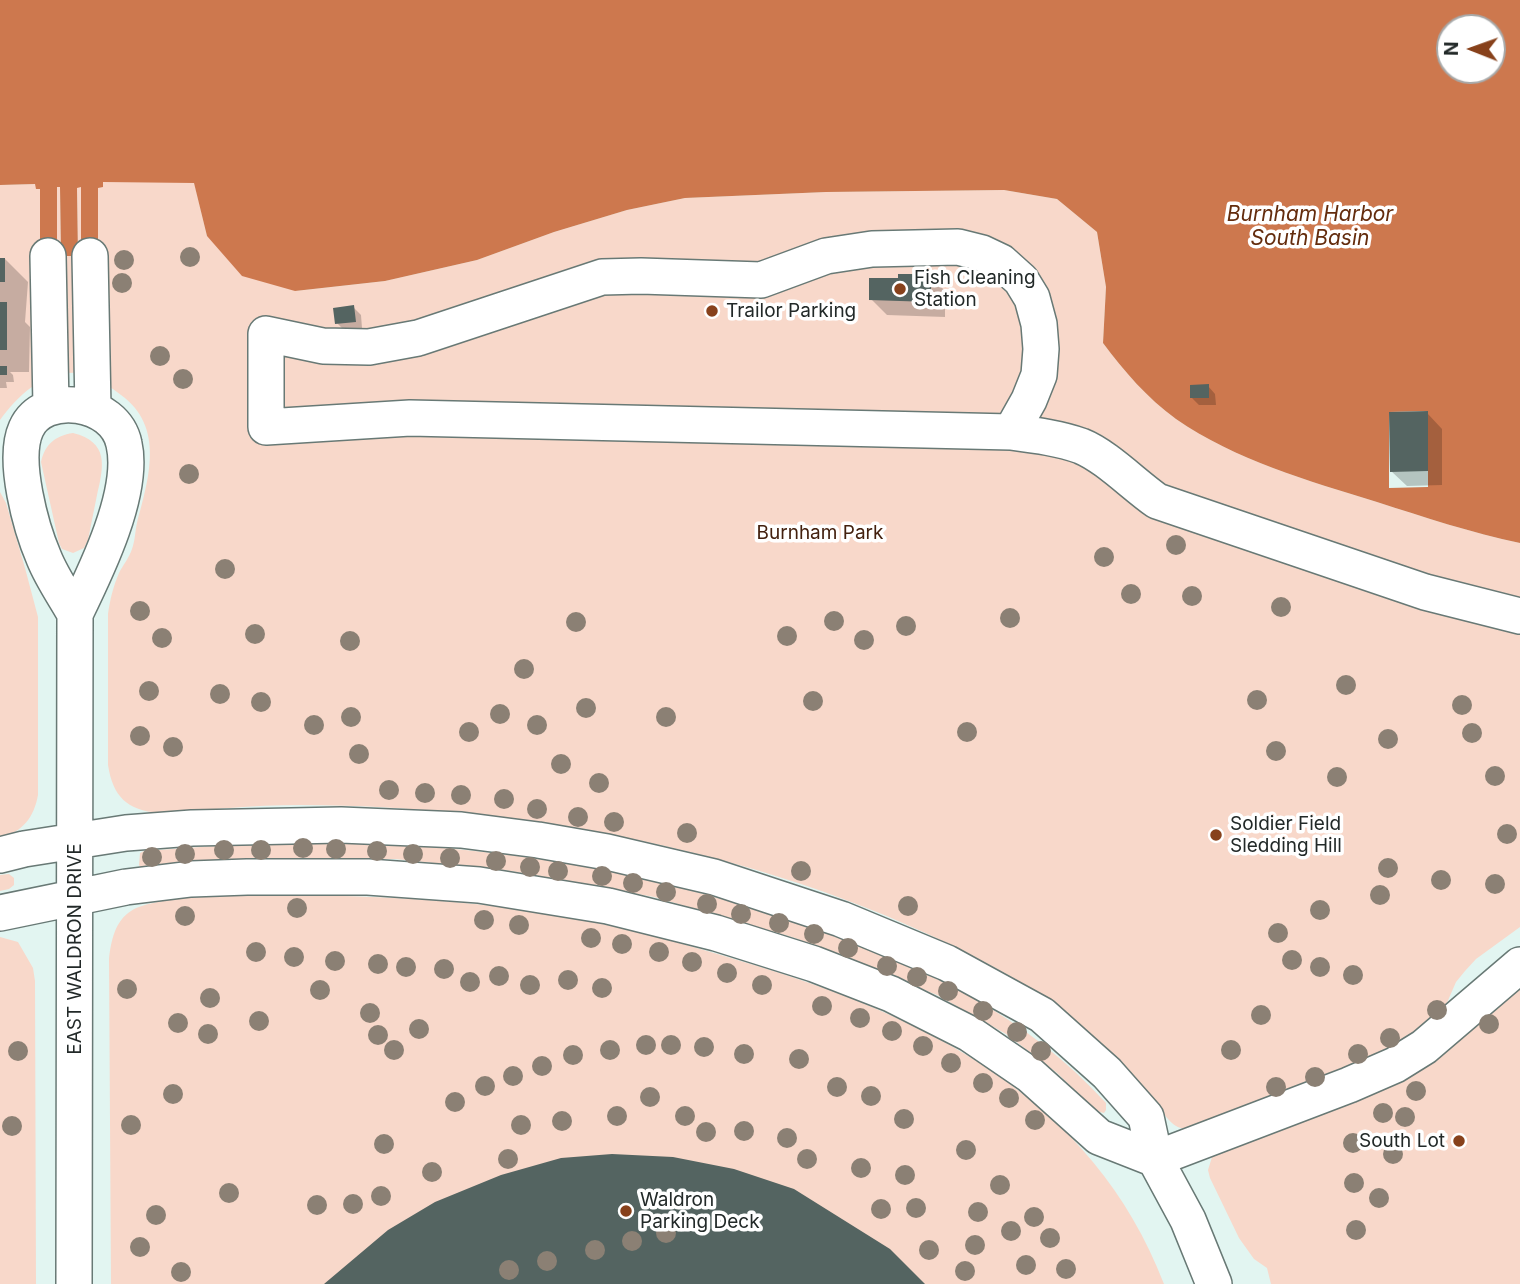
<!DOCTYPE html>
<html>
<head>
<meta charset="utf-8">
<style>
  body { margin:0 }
  #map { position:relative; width:1520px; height:1284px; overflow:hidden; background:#e2f5f1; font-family:Inter,sans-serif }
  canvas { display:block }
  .north { position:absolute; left:1436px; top:14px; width:70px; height:70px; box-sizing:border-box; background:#fff; border:2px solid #a7a9a9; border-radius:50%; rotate:271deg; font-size:19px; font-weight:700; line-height:28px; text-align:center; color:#222928 }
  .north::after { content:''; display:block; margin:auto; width:24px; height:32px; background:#87411b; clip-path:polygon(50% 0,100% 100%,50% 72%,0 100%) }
</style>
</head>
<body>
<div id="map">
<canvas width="1520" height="1284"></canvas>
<div class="north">N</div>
</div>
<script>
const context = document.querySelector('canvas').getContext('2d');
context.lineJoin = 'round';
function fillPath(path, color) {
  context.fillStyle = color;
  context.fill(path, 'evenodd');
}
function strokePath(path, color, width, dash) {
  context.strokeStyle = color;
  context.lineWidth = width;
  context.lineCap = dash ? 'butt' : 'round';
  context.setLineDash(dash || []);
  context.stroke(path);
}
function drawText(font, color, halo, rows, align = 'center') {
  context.font = font + ' Inter,sans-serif';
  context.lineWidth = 7;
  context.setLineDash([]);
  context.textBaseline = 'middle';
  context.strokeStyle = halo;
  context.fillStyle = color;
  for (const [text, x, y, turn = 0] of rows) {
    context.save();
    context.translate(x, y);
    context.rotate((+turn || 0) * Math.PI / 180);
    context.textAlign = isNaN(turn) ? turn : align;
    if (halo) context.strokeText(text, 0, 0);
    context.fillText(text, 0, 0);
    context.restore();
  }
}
const green = new Path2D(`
  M102 182H194L207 236 295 291 385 281 477 260 554 232 627 210 685 198 826 192 1004 190 1057 199 1097 232 1106 287 1103 343C1124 371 1147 398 1176 419 1235 460 1309 481 1377 502 1424 517 1472 533 1520 543V927L1476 959 1465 971 1456 982 1443 1012 1434 1023 1383 1054 1193 1130C1187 1129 1181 1129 1176 1126 1169 1122 1163 1112 1157 1106 1141 1087 1126 1068 1108 1051 1079 1023 1046 996 1010 976 800 857 539 806 300 805 253 805 206 810 159 813 127 810 113 797 108 765V614C110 600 113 587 119 573 123 565 129 558 132 549 135 541 135 532 137 523 149 478 165 427 121 395 109 386 94 375 79 373 45 370 19 394 0 420V185L35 184 40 188V256H57V187H60L61 256H78L77 187H81V256L98 255V187Z
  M73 433C109 442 104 466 97 495 94 510 91 525 88 540L84 548 73 553 62 549 59 543 41 462C45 444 55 436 73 433Z
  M0 492 6 503 25 568 38 617V795C34 817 23 832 0 838Z
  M354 842C403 845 453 848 502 854 610 867 717 894 820 931 930 970 1027 1016 1106 1103V1110L1104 1113 1096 1111 1057 1073 1006 1034 937 995 795 938 654 897 511 871 395 859H246L168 864 141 868 139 865 140 853 144 851 242 844Z
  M9 874 14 878V885L9 889 0 891V875Z
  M290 895C374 896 459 899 543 913 611 923 678 942 744 962 924 1015 1093 1098 1164 1284H111L109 959C111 941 115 921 131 911 159 893 254 896 290 895Z
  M0 937 18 942 33 968 35 981 36 1284H0Z
  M1520 983V1284H1271L1267 1268 1254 1259 1239 1238 1210 1178 1208 1170 1212 1157Z`);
const water = new Path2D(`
  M0 0H1520V543C1472 533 1424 517 1377 502 1309 481 1235 460 1176 419 1147 398 1124 371 1103 343L1106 287 1097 232 1057 199 1004 190 826 192 685 198 627 210 554 232 477 260 385 281 295 291 242 276 207 236 194 183 103 182V187L98 188V256H81V187L77 188 78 256H61L60 187H57V256L40 257V189H36L35 184 0 185ZM1450 28H1492V70H1450Z`);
const pier = new Path2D(`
  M1428 411V487L1389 488V412Z`);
const shadow = new Path2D(`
  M0 259H5L28 282 25 322 30 327 29 372H10L13 375 14 382H6L7 388H0Z
  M930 275 945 291V317L887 315 871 299 900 280Z
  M353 307 361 315 362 328 344 330 337 323Z
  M1208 386 1215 394 1216 405H1199L1192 398Z
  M1427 413 1442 429V485L1407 486 1391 471Z`);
const building = new Path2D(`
  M0 258H5V282H0Z
  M898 274H931V302L869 300V278H898Z
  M0 302H7V350H0Z
  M354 305 356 322 335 324 333 308Z
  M0 366H7V375H0Z
  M1209 384V398H1190V385Z
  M1428 411V471L1390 472 1389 412Z
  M612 1154 673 1157 734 1169 794 1189 890 1249 925 1284H324L388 1230 435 1202 501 1175 561 1158Z`);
const minor = new Path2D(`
  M48 256 51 406
  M90 256 93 408
  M1011 432 1029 400 1039 375 1041 349 1039 324 1032 298 1021 280 1001 262 982 253 958 247 872 249 826 256 761 280 641 276 602 277 418 338 369 347 323 346 266 334V427L410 418 1011 432C1034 435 1059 438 1081 446 1106 456 1134 485 1157 501L1425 592 1520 616
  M0 855 24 849 126 833 192 828 341 825 461 830 538 840 607 852 714 877 841 919 947 963 1042 1015 1107 1073 1146 1117 1155 1159 1188 1220 1214 1284
  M0 913 126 887 191 879 247 877H368L479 885 608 906 716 933 814 964 891 994 970 1034 1030 1075 1099 1137 1155 1159
  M1155 1159 1349 1085 1395 1065 1424 1047 1520 965
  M74 1284 75 614C96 571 135 492 124 444 115 400 43 390 26 429 12 460 31 528 44 558 52 578 65 596 75 614`);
const trees = [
  [190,257],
  [124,260],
  [122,283],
  [160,356],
  [183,379],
  [189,474],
  [1176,545],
  [1104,557],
  [225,569],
  [1131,594],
  [1192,596],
  [1281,607],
  [140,611],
  [1010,618],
  [834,621],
  [576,622],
  [906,626],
  [255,634],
  [787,636],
  [162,638],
  [864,640],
  [350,641],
  [524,669],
  [1346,685],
  [149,691],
  [220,694],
  [1257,700],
  [813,701],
  [261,702],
  [1462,705],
  [586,708],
  [500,714],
  [351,717],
  [666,717],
  [314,725],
  [537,725],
  [469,732],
  [967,732],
  [1472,733],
  [140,736],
  [1388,739],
  [173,747],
  [1276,751],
  [359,754],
  [561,764],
  [1495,776],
  [1337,777],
  [599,783],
  [389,790],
  [425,793],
  [461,795],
  [504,799],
  [537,809],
  [578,817],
  [614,822],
  [687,833],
  [1507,834],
  [303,848],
  [336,849],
  [224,850],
  [261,850],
  [377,851],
  [185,854],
  [413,854],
  [152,857],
  [450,858],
  [496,861],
  [530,867],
  [1388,868],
  [558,871],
  [801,871],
  [602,876],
  [1441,880],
  [633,883],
  [1495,884],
  [666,892],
  [1380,895],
  [707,904],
  [908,906],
  [297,908],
  [1320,910],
  [741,914],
  [185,916],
  [484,920],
  [779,923],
  [519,925],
  [1278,933],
  [814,934],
  [591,938],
  [622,944],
  [848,948],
  [256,952],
  [659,952],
  [294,957],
  [1292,960],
  [335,961],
  [692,962],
  [378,964],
  [887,966],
  [406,967],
  [1320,967],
  [444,969],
  [727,973],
  [1353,975],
  [499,976],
  [917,977],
  [568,980],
  [470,982],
  [530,985],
  [762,985],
  [602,988],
  [127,989],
  [320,990],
  [948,991],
  [210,998],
  [822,1006],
  [1437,1010],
  [983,1011],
  [370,1013],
  [1261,1015],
  [860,1018],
  [259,1021],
  [178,1023],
  [1489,1024],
  [419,1029],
  [892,1031],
  [1017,1032],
  [208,1034],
  [378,1035],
  [1390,1038],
  [646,1045],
  [671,1045],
  [923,1046],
  [704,1047],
  [394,1050],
  [610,1050],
  [1231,1050],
  [18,1051],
  [1041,1051],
  [744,1054],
  [1358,1054],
  [573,1055],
  [799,1059],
  [951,1063],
  [542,1066],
  [513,1076],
  [1315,1077],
  [983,1083],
  [485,1086],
  [837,1087],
  [1276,1087],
  [1416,1091],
  [173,1094],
  [871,1096],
  [650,1097],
  [1009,1098],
  [455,1102],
  [1383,1113],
  [617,1116],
  [685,1116],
  [1405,1117],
  [904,1119],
  [1035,1120],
  [562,1121],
  [131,1125],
  [521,1125],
  [12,1126],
  [744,1131],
  [706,1132],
  [787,1138],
  [1353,1143],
  [384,1144],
  [966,1150],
  [1393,1154],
  [508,1159],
  [807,1159],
  [861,1168],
  [432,1172],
  [905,1175],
  [1354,1183],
  [1000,1185],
  [229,1193],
  [381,1196],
  [1379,1198],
  [353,1204],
  [317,1205],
  [916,1208],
  [881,1209],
  [978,1212],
  [156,1215],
  [1034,1217],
  [1356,1230],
  [1011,1231],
  [666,1233],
  [1050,1238],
  [632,1241],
  [975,1245],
  [140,1247],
  [595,1250],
  [929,1250],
  [547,1261],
  [1026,1265],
  [1066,1269],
  [509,1270],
  [965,1271],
  [181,1272]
];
const markers = [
  [900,289,7,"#87411b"],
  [712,311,7,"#87411b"],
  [1216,835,7,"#87411b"],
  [1459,1141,7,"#87411b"],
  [626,1211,7,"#87411b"]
];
const poiNames = [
  ["Fish Cleaning",914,278],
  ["Station",914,300],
  ["Trailor Parking",726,311],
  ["Soldier Field",1230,824],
  ["Sledding Hill",1230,846],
  ["South Lot",1445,1141,"right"],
  ["Waldron",640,1200],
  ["Parking Deck",640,1222]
];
const parkNames = [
  ["Burnham Park",820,533]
];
const streetNames = [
  ["EAST WALDRON DRIVE",75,949,-90]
];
const waterNames = [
  ["Burnham Harbor",1310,215],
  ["South Basin",1310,239]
];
fillPath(green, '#f8d8ca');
fillPath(water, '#cd784e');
fillPath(pier, '#e2f5f1');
fillPath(shadow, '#0003');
fillPath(building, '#546461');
strokePath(minor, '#687975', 38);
strokePath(minor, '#fff', 35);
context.fillStyle = '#8b8074';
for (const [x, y] of trees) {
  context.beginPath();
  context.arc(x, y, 10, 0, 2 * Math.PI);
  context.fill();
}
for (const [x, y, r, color] of markers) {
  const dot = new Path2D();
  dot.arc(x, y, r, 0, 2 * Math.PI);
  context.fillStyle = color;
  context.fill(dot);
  strokePath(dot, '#fff', 2.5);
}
drawText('19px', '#222928', '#fff', poiNames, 'left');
drawText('19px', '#43200e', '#fff', parkNames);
drawText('19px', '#222928', '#fff', streetNames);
drawText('italic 21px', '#642c0d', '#fff', waterNames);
</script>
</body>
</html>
